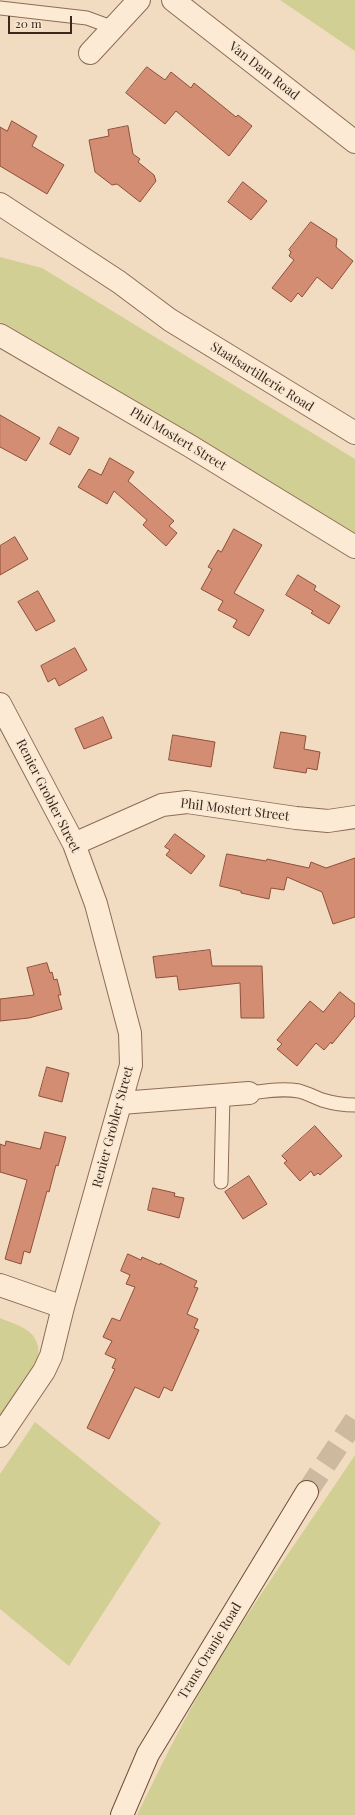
<!DOCTYPE html>
<html>
<head>
<meta charset="utf-8">
<style>
  body { margin:0 }
  #map { position:relative; width:355px; height:1815px; overflow:hidden; background:#f2dcc1; font-family:"Playfair Display",serif }
  canvas { display:block }
  .scale { position:absolute; left:8px; top:16px; width:64px; height:18px; box-sizing:border-box; border:2px solid #3b271c; border-top:0; padding-left:5px; font-size:12px; line-height:14px; white-space:nowrap; color:#3b271c; -webkit-text-stroke:3px #f8e7d1; paint-order:stroke }
</style>
</head>
<body>
<div id="map">
<canvas width="355" height="1815"></canvas>
<div class="scale">20 m</div>
</div>
<script>
const context = document.querySelector('canvas').getContext('2d');
context.lineJoin = 'round';
function fillPath(path, color) {
  context.fillStyle = color;
  context.fill(path, 'evenodd');
}
function strokePath(path, color, width, dash) {
  context.strokeStyle = color;
  context.lineWidth = width;
  context.lineCap = dash ? 'butt' : 'round';
  context.setLineDash(dash || []);
  context.stroke(path);
}
function drawText(font, color, halo, rows, align = 'center') {
  context.font = font + ' "Playfair Display",serif';
  context.lineWidth = 3.5;
  context.setLineDash([]);
  context.textBaseline = 'middle';
  context.strokeStyle = halo;
  context.fillStyle = color;
  for (const [text, x, y, turn = 0] of rows) {
    context.save();
    context.translate(x, y);
    context.rotate((+turn || 0) * Math.PI / 180);
    context.textAlign = isNaN(turn) ? turn : align;
    if (halo) context.strokeText(text, 0, 0);
    context.fillText(text, 0, 0);
    context.restore();
  }
}
const green = new Path2D(`
  M280 0H355V51Z
  M0 257 42 268 355 459V538L149 410 0 322Z
  M0 1318C22 1327 42 1331 38 1360L0 1420Z
  M35 1422 161 1523 69 1666 0 1609V1474Z
  M355 1455V1815H137C152 1785 166 1755 182 1725 232 1631 296 1544 355 1455Z`);
const building = new Path2D(`
  M147 67 165 80 171 72 191 88 194 83 236 117 238 115 252 126 229 156 176 111 165 124 126 93Z
  M12 121 37 136 32 146 64 165 47 194 0 166V127L7 131Z
  M128 126 133 154 140 159 138 162 154 175 156 181 140 202 117 184 112 185 95 172 89 140 109 136 108 130Z
  M243 182 267 201 251 220 228 202Z
  M311 222 337 239 336 247 353 261 332 289 317 277 302 297 298 293 291 302 272 288 294 260 289 256 291 252 289 250Z
  M0 415 40 438 26 461 0 447Z
  M59 427 79 438 70 455 50 444Z
  M110 458 134 472 128 481 174 521 169 526 177 533 166 546 143 525 147 520 114 491 107 504 78 487 89 469 101 475Z
  M234 529 262 545 234 593 264 610 249 636 233 627 237 620 218 610 223 601 201 589 212 569 208 567 218 550 221 552Z
  M15 537 28 559 0 575V546Z
  M298 575 316 586 314 590 340 606 329 624 311 613 313 611 286 595Z
  M38 591 55 621 36 631 18 602Z
  M75 648 87 670 59 686 55 678 48 682 41 666Z
  M103 717 112 738 84 749 75 729Z
  M281 732 306 736 304 749 320 752 317 770 307 768 306 773 274 768Z
  M173 735 215 742 211 767 169 760Z
  M175 834 205 856 191 874 166 855 170 850 165 847Z
  M227 854 266 861 267 859 309 868 311 862 326 868 355 858V917L333 924 322 892 287 877 284 890 271 888 269 899 241 893V891L220 886Z
  M210 950 212 966H262L264 1018H241L240 983 179 990 177 976 156 978 153 957Z
  M47 963 50 973 52 972 54 980 57 979 61 995H58L62 1009 29 1018 0 1021V999L34 995 27 968Z
  M340 992 355 1004V1016L332 1044 331 1042 324 1050 316 1043 297 1066 277 1049 282 1044 277 1040 310 1001 323 1012Z
  M47 1067 69 1073 62 1102 39 1096Z
  M315 1126 342 1156 320 1175 318 1173 314 1176 311 1171 300 1181 284 1163 287 1161 282 1156Z
  M45 1132 66 1137 58 1166 56 1165 49 1192 47 1191 30 1253 24 1251 21 1264 5 1259 27 1180 0 1172V1144L5 1146 6 1141 40 1149Z
  M249 1176 267 1204 243 1219 225 1192Z
  M153 1188 175 1193 174 1196 184 1198 179 1218 148 1210Z
  M128 1254 141 1260 142 1257 160 1265V1263L197 1281 194 1287 198 1288 187 1314 198 1319 194 1328 199 1330 172 1391 164 1387 159 1398 135 1387 109 1439 87 1428 115 1369 112 1368 116 1359 105 1354 112 1341 103 1337 112 1318 120 1321 135 1287 126 1284 130 1275 121 1271Z`);
const secondaryTunnel = new Path2D(`
  M307 1492 355 1420`);
const service = new Path2D(`
  M0 8 87 18 114 28
  M249 1093C265 1091 282 1088 299 1091 307 1093 314 1097 322 1100 332 1103 344 1105 355 1105
  M221 1182 223 1095`);
const minor = new Path2D(`
  M173 0 355 142
  M90 53 139 0
  M0 335 190 446 355 547
  M0 704 74 844 96 904 130 1033 131 1065 63 1307 51 1356 44 1371 0 1436
  M74 844 162 805 187 802 296 818 328 821 355 817
  M121 1103 249 1093
  M0 1285 63 1307`);
const tertiary = new Path2D(`
  M0 204 119 282 170 320 355 433`);
const secondary = new Path2D(`
  M122 1815 148 1754 307 1492`);
const streetNames = [
  ["Van Dam Road",264,71,38],
  ["Staatsartillerie Road",262,377,32],
  ["Phil Mostert Street",178,439,31],
  ["Renier Grobler Street",48,796,63],
  ["Phil Mostert Street",235,810,7],
  ["Renier Grobler Street",113,1127,-75],
  ["Trans Oranje Road",210,1651,-59]
];
fillPath(green, '#d1cf94');
fillPath(building, '#d38d73');
strokePath(building, '#8e4f3a', 1);
strokePath(secondaryTunnel, '#cdb8a0', 22, [22, 11]);
strokePath(service, '#8d6c57', 15);
strokePath(minor, '#8d6c57', 24);
strokePath(tertiary, '#8d6c57', 24);
strokePath(secondary, '#6f4d3a', 24);
strokePath(service, '#fcead5', 13);
strokePath(minor, '#fcead5', 22);
strokePath(tertiary, '#fcead5', 22);
strokePath(secondary, '#fcead5', 22);
drawText('13px', '#3b271c', '#f8e7d1', streetNames);
</script>
</body>
</html>
